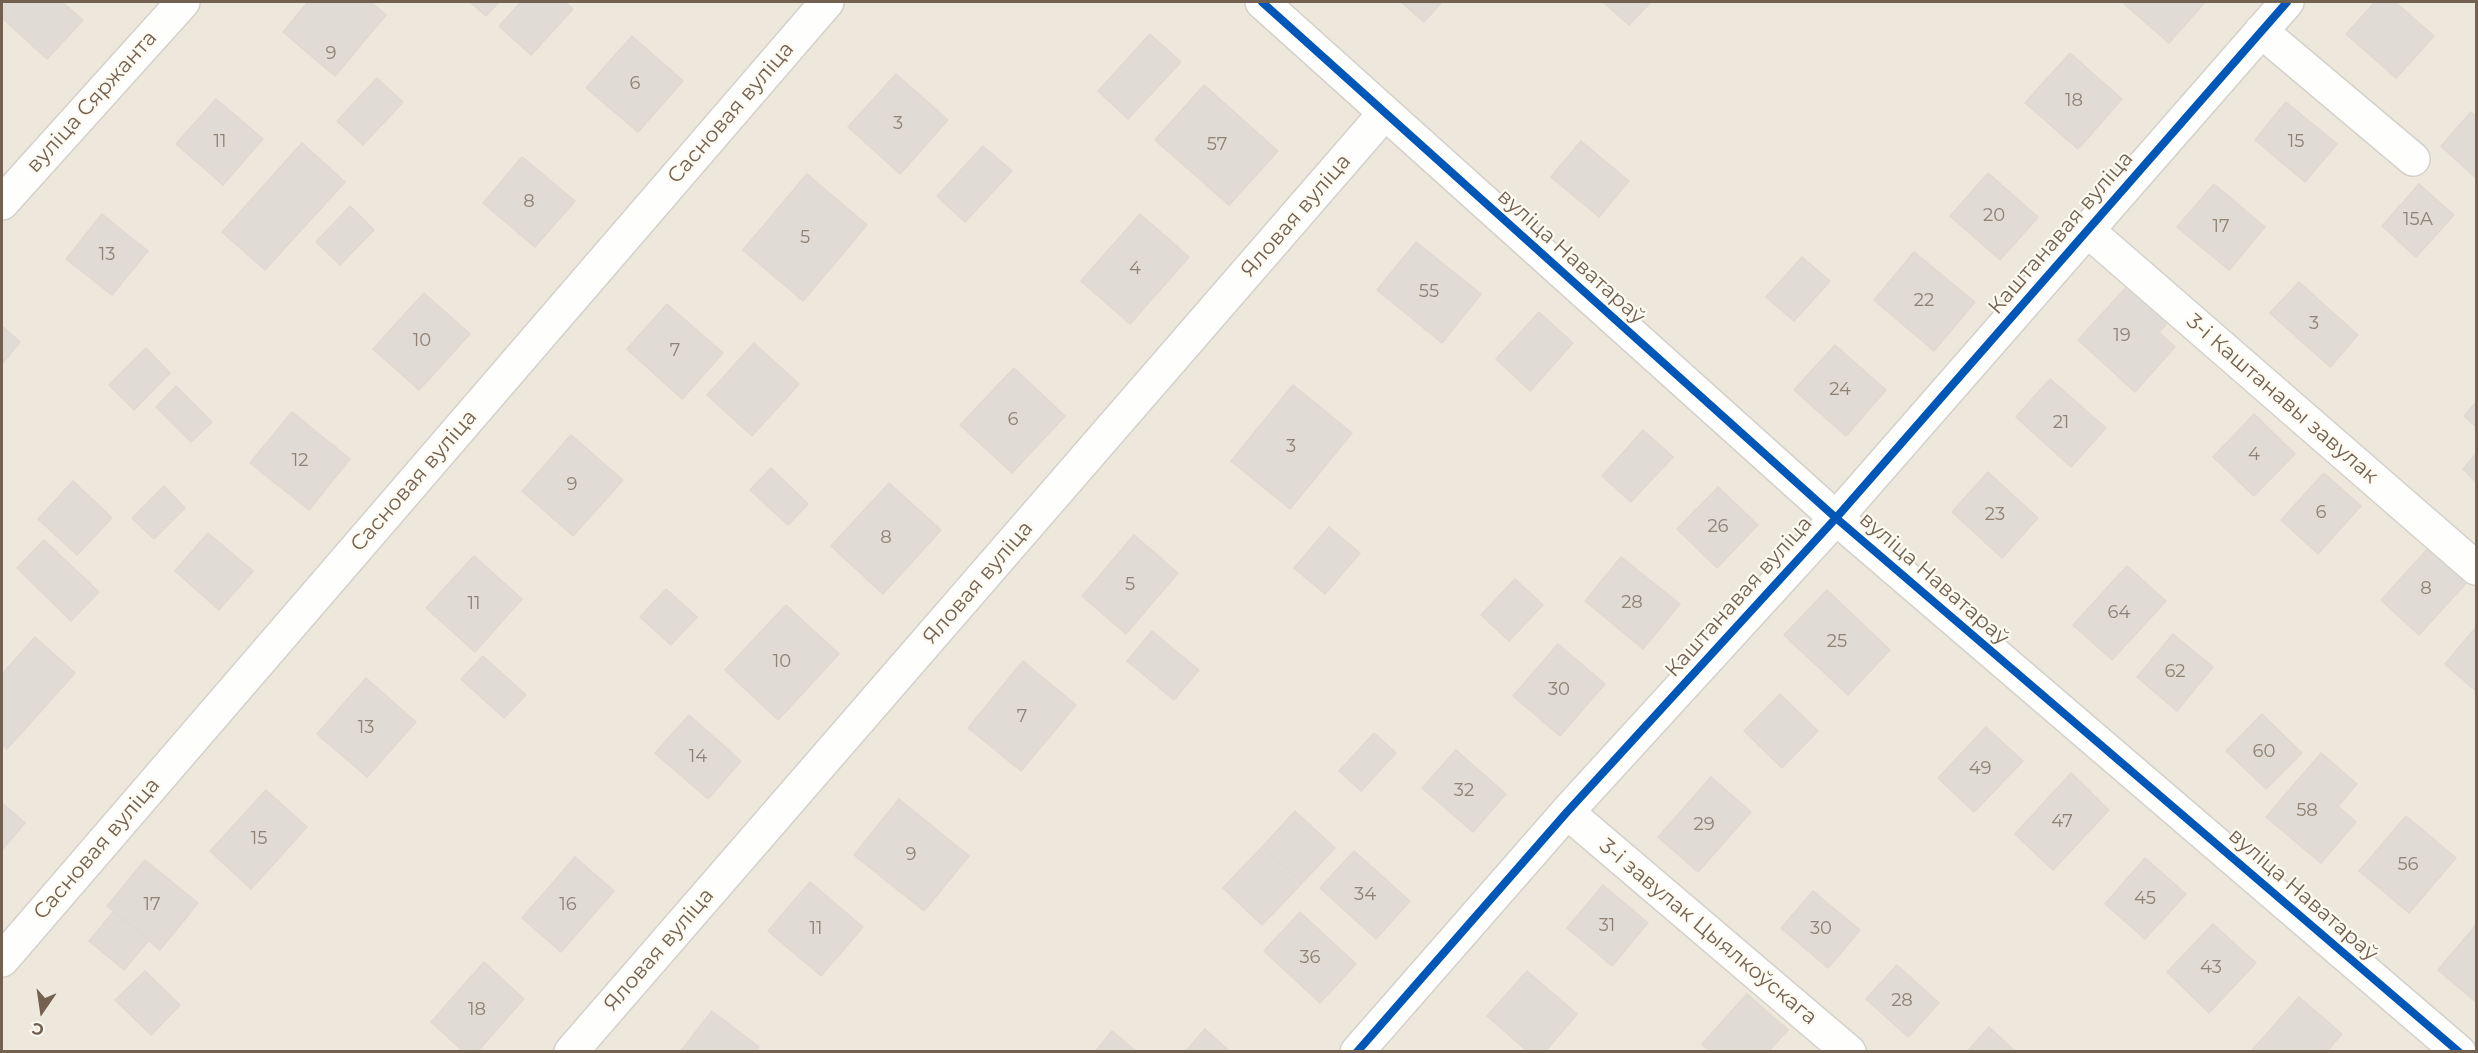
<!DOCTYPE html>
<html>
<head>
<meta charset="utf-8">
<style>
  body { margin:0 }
  #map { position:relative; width:2478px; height:1053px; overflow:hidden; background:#f6f5ee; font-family:Montserrat,sans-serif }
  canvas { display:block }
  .frame { position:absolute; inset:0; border:3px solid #726151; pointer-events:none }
  .north { position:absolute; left:12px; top:981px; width:60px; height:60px; -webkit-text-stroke:4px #fdfaf1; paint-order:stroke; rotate:193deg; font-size:16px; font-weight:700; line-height:24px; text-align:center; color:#726151 }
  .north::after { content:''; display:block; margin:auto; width:21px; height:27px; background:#726151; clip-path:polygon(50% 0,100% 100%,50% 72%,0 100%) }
</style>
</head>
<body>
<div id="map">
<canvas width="2478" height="1053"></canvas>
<div class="frame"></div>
<div class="north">С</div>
</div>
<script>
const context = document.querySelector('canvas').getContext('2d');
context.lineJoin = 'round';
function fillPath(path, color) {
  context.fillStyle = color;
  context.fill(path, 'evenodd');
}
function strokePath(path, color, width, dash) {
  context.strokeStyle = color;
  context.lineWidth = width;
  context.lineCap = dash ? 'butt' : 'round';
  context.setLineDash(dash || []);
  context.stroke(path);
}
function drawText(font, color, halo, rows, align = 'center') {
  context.font = font + ' Montserrat,sans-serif';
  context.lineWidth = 4.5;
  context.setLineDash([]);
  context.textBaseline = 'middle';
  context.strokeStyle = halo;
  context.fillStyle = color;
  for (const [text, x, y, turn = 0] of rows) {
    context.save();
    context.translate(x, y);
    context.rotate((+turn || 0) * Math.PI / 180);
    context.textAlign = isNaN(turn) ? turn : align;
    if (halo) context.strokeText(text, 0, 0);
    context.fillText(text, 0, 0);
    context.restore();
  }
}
const residential = new Path2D(`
  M2 2H2476V1051H2Z`);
const building = new Path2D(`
  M2 2H62L83 20 47 59 2 18Z
  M308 2H371L386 15 335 76 283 32Z
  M470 2H499L486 16Z
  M521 2H565L573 9 531 55 499 26Z
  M1401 2H1442L1424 22Z
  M1603 2H1651L1629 25Z
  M2127 2H2205L2169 43 2124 4Z
  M2375 2H2395L2434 36 2396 78 2346 34Z
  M1150 34 1181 62 1128 119 1098 91Z
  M632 36 683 81 638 132 586 88Z
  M2070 53 2122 99 2078 149 2025 103Z
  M896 74 948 120 900 174 848 127Z
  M377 78 403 102 363 145 337 121Z
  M1204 85 1278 151 1229 205 1155 140Z
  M216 99 263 139 223 185 176 144Z
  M2286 102 2337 144 2305 182 2255 140Z
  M2471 112 2476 117V178L2441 146Z
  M1581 141 1629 181 1599 217 1551 177Z
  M302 143 345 182 265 270 222 232Z
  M983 146 1012 171 965 222 937 196Z
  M522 157 575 201 535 247 483 203Z
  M1988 173 2038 217 2000 260 1950 216Z
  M807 174 867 225 803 301 743 250Z
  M2214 184 2265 227 2229 270 2177 227Z
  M2419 184 2454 215 2416 257 2382 226Z
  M350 206 374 230 340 265 316 242Z
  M102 214 148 251 112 295 66 259Z
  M1140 214 1189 257 1130 324 1081 281Z
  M1416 242 1481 294 1442 343 1377 290Z
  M1914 252 1975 302 1934 351 1874 300Z
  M1802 257 1830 281 1794 321 1766 297Z
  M2299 282 2358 335 2330 367 2270 313Z
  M2130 283 2171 319 2159 332 2175 347 2135 392 2078 340Z
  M424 293 470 334 419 390 373 349Z
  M667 304 723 353 682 399 627 349Z
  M1539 312 1573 343 1530 391 1496 359Z
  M2 326 20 342 2 364Z
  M754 343 799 384 752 436 707 395Z
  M1835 345 1886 390 1846 436 1794 390Z
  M146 348 170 373 134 410 109 385Z
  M1014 368 1065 416 1012 473 960 425Z
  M2050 379 2106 428 2071 467 2016 417Z
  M1293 385 1352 433 1290 509 1231 461Z
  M176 386 212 422 191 442 156 407Z
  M2476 402V427L2464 416Z
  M292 412 350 459 309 510 250 463Z
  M2254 414 2295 454 2254 496 2213 457Z
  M1643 430 1673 457 1631 502 1602 476Z
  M571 435 623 480 573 536 522 491Z
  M2476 454V482L2463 469Z
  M771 468 808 504 788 525 750 490Z
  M1988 472 2038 518 2002 558 1952 512Z
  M2324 473 2361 506 2318 554 2281 520Z
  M73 481 112 518 77 555 38 519Z
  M889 483 941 530 883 594 831 546Z
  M164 486 185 508 154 539 132 518Z
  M1718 487 1758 525 1717 568 1677 529Z
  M1329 527 1360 553 1325 594 1294 568Z
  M208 533 253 571 219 610 175 571Z
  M1134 535 1178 573 1126 634 1082 596Z
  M44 540 99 592 71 621 17 568Z
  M2432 544 2470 579 2419 635 2381 600Z
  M474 556 522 599 475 652 426 608Z
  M1621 557 1680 604 1643 649 1585 601Z
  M2127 566 2166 601 2112 660 2073 625Z
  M1515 579 1543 605 1509 641 1481 615Z
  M666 589 697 617 671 645 640 617Z
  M1827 590 1890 650 1848 695 1784 635Z
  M786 605 839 654 778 720 725 670Z
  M2476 627V691L2445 664Z
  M1152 631 1199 670 1174 700 1127 661Z
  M2173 634 2213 667 2177 711 2137 677Z
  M35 637 75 673 7 749 2 744V674Z
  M1558 644 1605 684 1560 736 1513 696Z
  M483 656 526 695 504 718 461 679Z
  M1023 661 1076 705 1021 771 968 728Z
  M366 678 416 722 367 777 317 734Z
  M1780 694 1818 731 1782 768 1744 731Z
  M2262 714 2302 753 2266 789 2226 751Z
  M689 715 741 761 708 799 655 753Z
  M1986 727 2023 761 1974 812 1938 778Z
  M1374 733 1396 753 1361 791 1339 771Z
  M1456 750 1506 794 1473 832 1422 788Z
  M2321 753 2357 784 2338 806 2356 822 2321 863 2266 817Z
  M2071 773 2109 810 2053 870 2015 834Z
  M1711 777 1751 812 1698 872 1658 837Z
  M266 790 307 827 251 889 210 851Z
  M899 799 969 856 924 911 854 855Z
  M2 803 25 823 2 850Z
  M1295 811 1335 848 1302 883 1262 847Z
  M2406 816 2456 858 2409 913 2359 871Z
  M1262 847 1302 883 1262 925 1223 888Z
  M1354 851 1410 901 1376 939 1320 888Z
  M575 857 614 891 561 952 522 918Z
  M2145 858 2186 894 2145 939 2105 904Z
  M145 860 198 903 160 950 107 906Z
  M810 882 863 927 821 976 768 931Z
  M1603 885 1648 923 1612 966 1567 928Z
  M1813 891 1860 930 1828 968 1781 928Z
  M114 911 149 940 124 970 89 941Z
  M1300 912 1356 964 1320 1003 1264 951Z
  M2213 924 2256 963 2209 1013 2167 972Z
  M2476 925V1002L2438 970Z
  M484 962 524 999 477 1052H464L431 1022Z
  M1897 965 1939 1003 1908 1037 1866 999Z
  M145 971 180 1005 151 1035 115 1000Z
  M1527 971 1577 1014 1545 1052H1528L1487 1016Z
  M1747 994 1788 1030 1768 1052H1710L1702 1044Z
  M2299 997 2342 1034 2326 1052H2256L2253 1049Z
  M712 1011 759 1047 755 1052H680Z
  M1989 1027 2016 1052H1967Z
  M1205 1029 1230 1052H1185Z
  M1112 1031 1137 1052H1095Z`);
const minor = new Path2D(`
  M1262 2 1836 518 2459 1052
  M2261 31 2413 159
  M2 203 183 2
  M2087 230 2476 568
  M1567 812 1849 1052
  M2 960 827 2
  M571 1052 1384 114
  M1357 1052 1567 812 1836 518 2287 2`);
const cycleway = new Path2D(`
  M1262 2 1836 518 2459 1052
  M1357 1052 1567 812 1836 518 2287 2`);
const numberNames = [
  ["9",331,54],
  ["6",635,84],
  ["18",2074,101],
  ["3",898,124],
  ["11",220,142],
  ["15",2296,142],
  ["57",1217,145],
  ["8",529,202],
  ["20",1994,216],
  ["15А",2418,220],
  ["17",2221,227],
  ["5",805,238],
  ["13",107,255],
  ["4",1135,269],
  ["55",1429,292],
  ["22",1924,301],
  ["3",2314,324],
  ["19",2122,336],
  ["10",422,341],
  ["7",675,351],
  ["24",1840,390],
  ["6",1013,420],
  ["21",2061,423],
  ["3",1291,447],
  ["4",2254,455],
  ["12",300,461],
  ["9",572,485],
  ["6",2321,513],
  ["23",1995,515],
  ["26",1718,527],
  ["8",886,538],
  ["5",1130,585],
  ["8",2426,589],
  ["28",1632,603],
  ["11",474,604],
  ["64",2119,613],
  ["25",1837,642],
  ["10",782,662],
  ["62",2175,672],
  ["30",1559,690],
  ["7",1022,717],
  ["13",366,728],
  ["60",2264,752],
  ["14",698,757],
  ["49",1980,769],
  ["32",1464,791],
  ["58",2307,811],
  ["47",2062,822],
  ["29",1704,825],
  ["15",259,839],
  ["9",911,855],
  ["56",2408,865],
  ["34",1365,895],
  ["45",2145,899],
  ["17",152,905],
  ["16",568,905],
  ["31",1607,926],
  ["11",816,929],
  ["30",1821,929],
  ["36",1310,958],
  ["43",2211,968],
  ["28",1902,1001],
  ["18",477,1010]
];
const streetNames = [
  ["вуліца Сяржанта",92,102,-48],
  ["Сасновая вуліца",731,113,-49],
  ["Яловая вуліца",1296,216,-49],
  ["Каштанавая вуліца",2061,233,-49],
  ["вуліца Наватараў",1571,257,42],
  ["3-і Каштанавы завулак",2282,399,41],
  ["Сасновая вуліца",414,481,-49],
  ["вуліца Наватараў",1934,579,41],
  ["Яловая вуліца",978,583,-49],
  ["Каштанавая вуліца",1739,597,-48],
  ["Сасновая вуліца",97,849,-49],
  ["вуліца Наватараў",2303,895,41],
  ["3-і завулак Цыялкоўскага",1708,932,40],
  ["Яловая вуліца",659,950,-49]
];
fillPath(residential, '#ede7dc');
fillPath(building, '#e0dbd4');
strokePath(building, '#dfdad1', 1.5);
strokePath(minor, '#d4d1cb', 36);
strokePath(minor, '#fefefc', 33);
strokePath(cycleway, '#0057b8', 8);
drawText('18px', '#8f8274', null, numberNames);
drawText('21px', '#726151', '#fdfaf1', streetNames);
</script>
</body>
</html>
